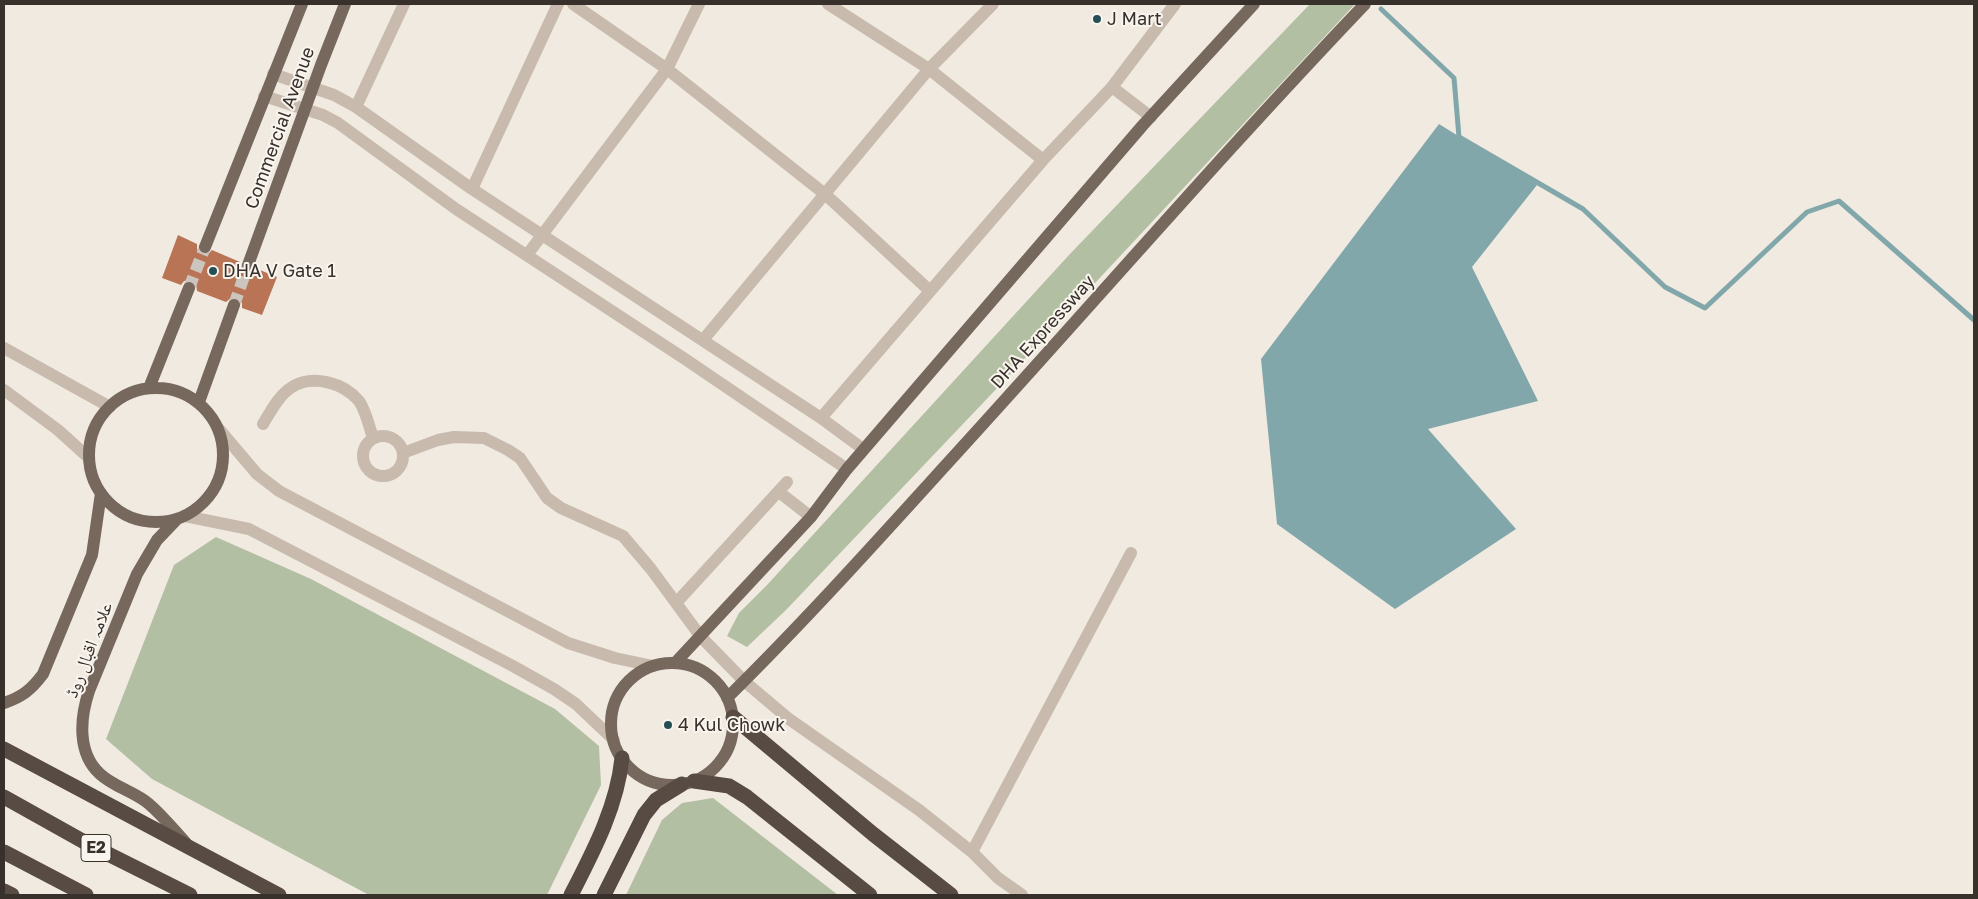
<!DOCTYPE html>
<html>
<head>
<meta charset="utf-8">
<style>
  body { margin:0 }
  #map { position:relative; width:1978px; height:899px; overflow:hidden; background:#f1eae1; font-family:"Golos Text",sans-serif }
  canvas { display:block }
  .frame { position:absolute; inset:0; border:5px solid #37302b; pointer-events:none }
</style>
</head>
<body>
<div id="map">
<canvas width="1978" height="899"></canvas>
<div class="frame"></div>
</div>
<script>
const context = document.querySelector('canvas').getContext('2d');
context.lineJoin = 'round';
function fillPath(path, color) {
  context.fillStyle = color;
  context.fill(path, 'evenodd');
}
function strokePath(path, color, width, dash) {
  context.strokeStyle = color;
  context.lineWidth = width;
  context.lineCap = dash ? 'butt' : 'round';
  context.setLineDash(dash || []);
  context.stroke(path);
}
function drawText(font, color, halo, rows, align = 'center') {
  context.font = font + ' "Golos Text","Noto Naskh Arabic",sans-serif';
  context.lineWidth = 4;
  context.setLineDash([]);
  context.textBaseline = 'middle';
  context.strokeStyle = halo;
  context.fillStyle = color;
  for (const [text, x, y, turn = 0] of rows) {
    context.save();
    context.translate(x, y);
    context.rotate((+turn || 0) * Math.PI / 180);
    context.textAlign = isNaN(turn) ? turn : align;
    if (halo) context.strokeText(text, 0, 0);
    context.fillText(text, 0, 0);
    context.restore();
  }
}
const green = new Path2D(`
  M1310 4H1355L1001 384 786 610 747 647 727 636 739 613 767 585 1069 255Z
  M216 537 311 579 555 709 599 746 601 785 547 895H369L152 779 106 739 174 565Z
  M713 798 838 895H626L662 820 682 803Z`);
const water = new Path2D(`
  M1439 124 1537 185 1472 267 1538 401 1428 429 1516 529 1395 609 1277 524 1261 359Z`);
const stream = new Path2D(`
  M1381 9 1454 78 1459 137 1583 209 1665 287 1705 308 1807 212 1839 201 1974 320`);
const building = new Path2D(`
  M178 235 197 244V249L202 254 207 255 212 250 240 262V267L245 272 250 273 255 268 277 277 262 315 242 308V303L237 298 232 297 226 302 197 291 196 283 192 280 184 281 181 285 162 278Z`);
const majorTunnel = new Path2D(`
  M189 288 205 247
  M234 305 248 265`);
const minor = new Path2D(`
  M573 4 667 69 826 195 929 290
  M828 4 929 69 1043 160
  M273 74 334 95 356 107 472 189 821 418 863 449
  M1112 87 1151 117
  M264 96 323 115 338 123 456 209 685 359 847 469
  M356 107 404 4
  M472 189 558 4
  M527 255 667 69 699 4
  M703 340 929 69 993 4
  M4 348 110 407
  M4 390 58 430 89 458
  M821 418 1043 160 1112 87 1175 4
  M263 424C271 411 279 395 292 387 313 374 344 383 359 401 366 411 369 426 373 438
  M218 428 257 474 279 491 568 643 615 658 653 666
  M363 456a20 20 0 1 1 40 0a20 20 0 1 1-40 0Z
  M403 453 438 440 454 437 484 438 508 450 520 458 547 498 561 508 623 536 651 569 701 637 744 681 789 719 919 810 972 852 998 878 1022 895
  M779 492 811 517
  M185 516 249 529 511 665 554 689 576 704 614 740
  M676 603 787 482
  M972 852 1131 553`);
const major = new Path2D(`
  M205 247 302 4
  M248 265 321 65 345 4
  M89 455a67 67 0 1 1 134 0a67 67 0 1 1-134 0Z
  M149 388 189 288
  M199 402 234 305
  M177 519 157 540 137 574 89 691C80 718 77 753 100 774 114 787 135 792 149 804 163 816 174 830 186 843
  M675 663 811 517 847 469 1143 125 1254 4
  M611 724a61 61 0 1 1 122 0a61 61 0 1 1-122 0Z
  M727 698C799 627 867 552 935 477 1079 320 1218 158 1365 4
  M4 703C22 697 31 690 43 674L92 555 101 493`);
const highway = new Path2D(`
  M733 717 873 834 951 895
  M4 749 279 895
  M694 781 729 786 747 797 870 895
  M4 797 88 844 190 895
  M4 852 86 895
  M4 891 12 895
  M571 895C593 852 617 807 622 758
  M604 895 644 815 656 800 682 784`);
const markers = [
  [1097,19,5,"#254f55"],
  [213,271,5,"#254f55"],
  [668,725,5,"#254f55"]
];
const shields = [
  [96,848,30]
];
const shieldNames = [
  ["E2",96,848]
];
const poiNames = [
  ["J Mart",1107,19],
  ["DHA V Gate 1",223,271],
  ["4 Kul Chowk",678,725]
];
const streetNames = [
  ["Commercial Avenue",280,128,-70],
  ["DHA Expressway",1043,332,-48],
  ["علامہ اقبال روڈ",89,650,-69]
];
fillPath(green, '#b3bfa2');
fillPath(water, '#82a7ab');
strokePath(stream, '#82a7ab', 5);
fillPath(building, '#b97456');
strokePath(majorTunnel, '#ccc5bd', 12, [12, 6]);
strokePath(minor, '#c8bbad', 12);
strokePath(major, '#77685e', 12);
strokePath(highway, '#574b43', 15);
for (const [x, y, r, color] of markers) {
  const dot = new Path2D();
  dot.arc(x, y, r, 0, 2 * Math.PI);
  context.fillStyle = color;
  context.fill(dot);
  strokePath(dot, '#f9f4ed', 2);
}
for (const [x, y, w] of shields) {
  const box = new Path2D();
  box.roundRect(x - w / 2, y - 13.5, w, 27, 4);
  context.fillStyle = '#f9f4ed';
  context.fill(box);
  strokePath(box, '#37302b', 1);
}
drawText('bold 16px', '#37302b', null, shieldNames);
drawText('18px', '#37302b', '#f9f4ed', poiNames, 'left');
drawText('18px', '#37302b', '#f9f4ed', streetNames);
</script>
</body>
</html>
